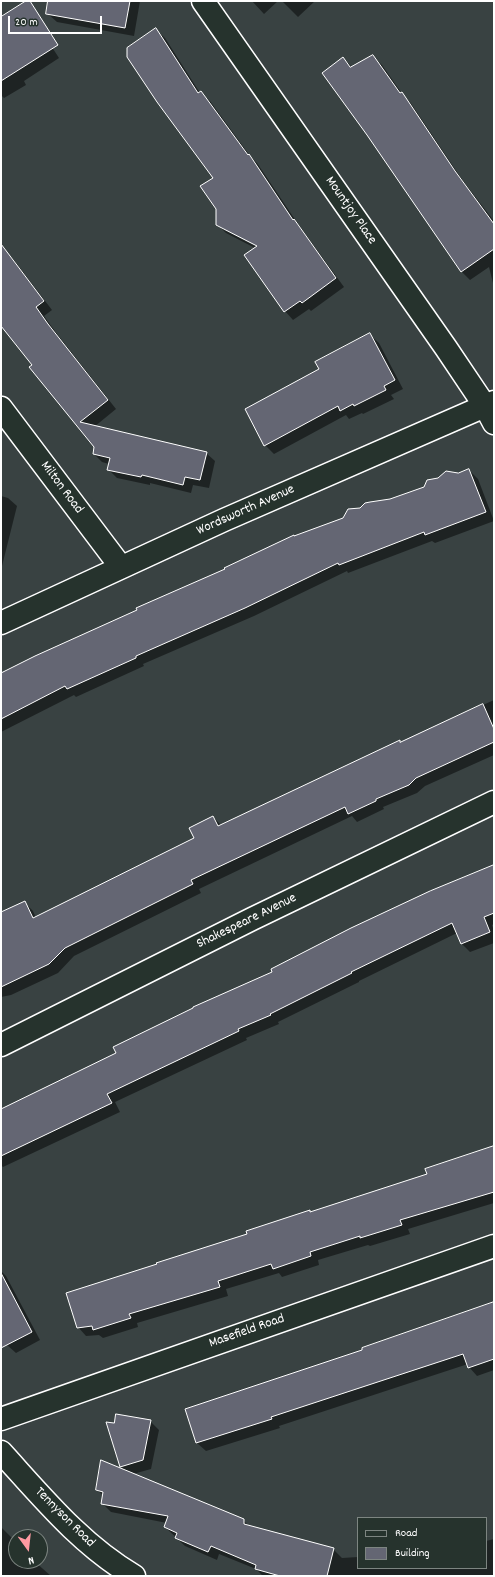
<!DOCTYPE html>
<html>
<head>
<meta charset="utf-8">
<style>
  body { margin:0 }
  #map { position:relative; width:495px; height:1577px; overflow:hidden; background:#394242; font-family:Dekko,sans-serif }
  canvas { display:block }
  .frame { position:absolute; inset:0; border:2px solid #fff; pointer-events:none }
  .legend { position:absolute; left:357px; top:1517px; width:130px; height:52px; box-sizing:border-box; background:#26332d; border:1px solid #7d8581; margin:0; padding:5px 7px; list-style:none; font-size:12px; color:#fff }
  .legend li { display:flex; align-items:center; gap:8px; height:20px }
  .legend b { width:20px; border:1px solid #7d8581 }
  .north { position:absolute; left:8px; top:1529px; width:40px; height:40px; box-sizing:border-box; background:#26332d; border:1px solid #7d8581; border-radius:50%; rotate:165deg; font-size:11px; font-weight:700; line-height:16px; text-align:center; color:#fff }
  .north::after { content:''; display:block; margin:auto; width:14px; height:18px; background:#ff9aa2; clip-path:polygon(50% 0,100% 100%,50% 72%,0 100%) }
  .scale { position:absolute; left:8px; top:16px; width:94px; height:18px; box-sizing:border-box; border:2px solid #fff; border-top:0; padding-left:5px; font-size:12px; line-height:14px; white-space:nowrap; color:#fff; -webkit-text-stroke:3px #26332d; paint-order:stroke }
</style>
</head>
<body>
<div id="map">
<canvas width="495" height="1577"></canvas>
<div class="frame"></div>
<ul class="legend">
<li><b style="height:5px;background:#26332d"></b>Road</li>
<li><b style="height:11px;background:#646673"></b>Building</li>
</ul>
<div class="north">N</div>
<div class="scale">20 m</div>
</div>
<script>
const context = document.querySelector('canvas').getContext('2d');
context.lineJoin = 'round';
function fillPath(path, color) {
  context.fillStyle = color;
  context.fill(path, 'evenodd');
}
function strokePath(path, color, width, dash) {
  context.strokeStyle = color;
  context.lineWidth = width;
  context.lineCap = dash ? 'butt' : 'round';
  context.setLineDash(dash || []);
  context.stroke(path);
}
function drawText(font, color, halo, rows, align = 'center') {
  context.font = font + ' Dekko,sans-serif';
  context.lineWidth = 3;
  context.setLineDash([]);
  context.textBaseline = 'middle';
  context.strokeStyle = halo;
  context.fillStyle = color;
  for (const [text, x, y, turn = 0] of rows) {
    context.save();
    context.translate(x, y);
    context.rotate((+turn || 0) * Math.PI / 180);
    context.textAlign = isNaN(turn) ? turn : align;
    if (halo) context.strokeText(text, 0, 0);
    context.fillText(text, 0, 0);
    context.restore();
  }
}
const shadow = new Path2D(`
  M50 1H140L134 36 57 22 48 14Z
  M252 1H278L264 14Z
  M282 1H315L298 17Z
  M30 13 59 58 24 81 26 85 4 98 1 95V18Z
  M156 30 165 38 200 93 210 101 250 156 257 163 298 224 344 287 311 311 309 309 293 320 285 311 255 248 226 233 217 224 214 178ZM224 228 262 247 261 249 224 230Z
  M373 56 382 65 403 95 410 102 463 181 494 221V287L489 267 470 280 461 271 343 58 352 67Z
  M5 251 13 259 52 310 44 316 57 334 116 409 94 427 206 453 215 461 209 488 193 485 191 493 150 483V485L117 478 108 469 109 464 102 462 94 454 95 447 1 324V254Z
  M370 335 379 343 403 389 391 395 394 399 363 414 362 413 349 419 346 415 274 454 265 445 320 370Z
  M469 470 478 479 494 521 435 543 432 541 348 573 347 571 254 616 143 664 144 666 76 697 74 695 1 732V675L294 537 344 519 361 509 390 500Z
  M1 496 8 498 17 506 1 570Z
  M494 700V755L425 786 417 793 383 807 384 809 357 822 352 816 199 889 201 893 74 956 58 973 11 995 1 997V914L25 903 33 911 36 918 195 839 213 817 221 825 399 741 401 742Z
  M494 866V924L492 925 494 931V943L470 952 462 944 457 933 359 981V982L278 1022 279 1024 246 1038 247 1040 115 1102 120 1112 3 1167 1 1165V1110L117 1054 273 973Z
  M494 1148V1203L408 1229 410 1234 370 1246 368 1245 318 1260 319 1265 282 1277 279 1273 226 1289 228 1296 137 1323 138 1327 103 1338 99 1335 86 1336 78 1327 248 1235 428 1174Z
  M1 1271 6 1276 40 1340 16 1353 7 1345 1 1342Z
  M494 1303V1370L477 1376 469 1367 468 1364 279 1426 280 1428 206 1451 197 1443 187 1409 364 1351Z
  M150 1421 159 1430 151 1469 133 1474 243 1520 250 1527 333 1549 342 1558 358 1557V1568H486V1541L494 1539V1576H263L256 1569 219 1554 217 1560 185 1546 165 1527 167 1523 111 1512 102 1503 104 1496 97 1490 125 1471 121 1467 108 1423 115 1424Z
  M1 1527 16 1542V1561H34L51 1576H1Z`);
const building = new Path2D(`
  M26 1H30L58 45 1 81V17Z
  M48 1H130L125 28 46 14Z
  M156 28 198 93 201 91 248 155 249 154 293 220 294 219 336 278 302 303 300 301 284 312 244 255 257 246 216 225V209L200 186 213 178 157 102 127 57V48Z
  M373 55 400 93 402 92 455 171 494 224V249L461 272 367 135 322 73 343 57 350 67Z
  M1 244 44 301 36 307 48 324 108 400 80 422 207 452 200 480 185 477 183 485 142 475 141 477 107 470 110 458 93 454 94 447 29 367 32 365 1 326Z
  M370 333 395 380 384 386 386 390 354 406 353 404 340 411 338 406 264 446 245 409 319 369 315 362Z
  M469 469 486 512 425 535 424 532 339 565 338 563 245 608 136 656V658L67 689 65 686 1 719V673L35 656 137 610 136 608 225 569 224 568 294 535V536L343 518 348 509 360 508 365 503 370 502 390 499 424 487 427 480 438 478 446 471 458 473Z
  M483 704 494 729V742L416 778 409 785 376 799V801L348 814 345 807 191 880 193 884 65 948 49 964 1 987V912L25 901 33 918 194 838 189 828 213 816 218 826 400 740V742Z
  M494 865V913L484 917 490 932 461 944 452 923 351 972 352 973 270 1014 271 1015 238 1029 239 1031 107 1094 112 1103 1 1156V1109L116 1053 113 1047 193 1008V1007L272 972 271 969 351 928 430 891Z
  M494 1146V1192L400 1220 402 1225 360 1238V1236L310 1252 311 1256 273 1269 271 1264 218 1281 220 1287 129 1314 131 1318 93 1330 92 1326 77 1328 66 1293 157 1264 156 1263 247 1234 246 1231 310 1210V1212L427 1174 425 1169Z
  M1 1273 32 1332 1 1348Z
  M494 1302V1359L468 1368 463 1354 271 1417 272 1419 196 1443 185 1409 362 1350V1348Z
  M116 1414 151 1420 143 1460 120 1467 106 1422 114 1423Z
  M101 1460 244 1519V1524L334 1548 327 1576H280L255 1569 256 1565 211 1546 208 1552 175 1538 177 1533 164 1527 168 1516 101 1504 103 1492 96 1490Z`);
const minor = new Path2D(`
  M203 1 446 348 485 406 494 423
  M1 408 121 567
  M1 623 224 520 494 402
  M1 1045 252 919 494 802
  M1 1419 494 1246
  M1 1452C42 1497 81 1545 134 1576`);
const streetNames = [
  ["Mountjoy Place",350,211,55],
  ["Milton Road",61,488,53],
  ["Wordsworth Avenue",246,511,-24],
  ["Shakespeare Avenue",247,922,-26],
  ["Masefield Road",247,1332,-19],
  ["Tennyson Road",64,1518,45]
];
fillPath(shadow, '#0007');
fillPath(building, '#646673');
strokePath(building, '#fff', 1);
strokePath(minor, '#fff', 25);
strokePath(minor, '#26332d', 22);
drawText('14px', '#fff', '#26332d', streetNames);
</script>
</body>
</html>
